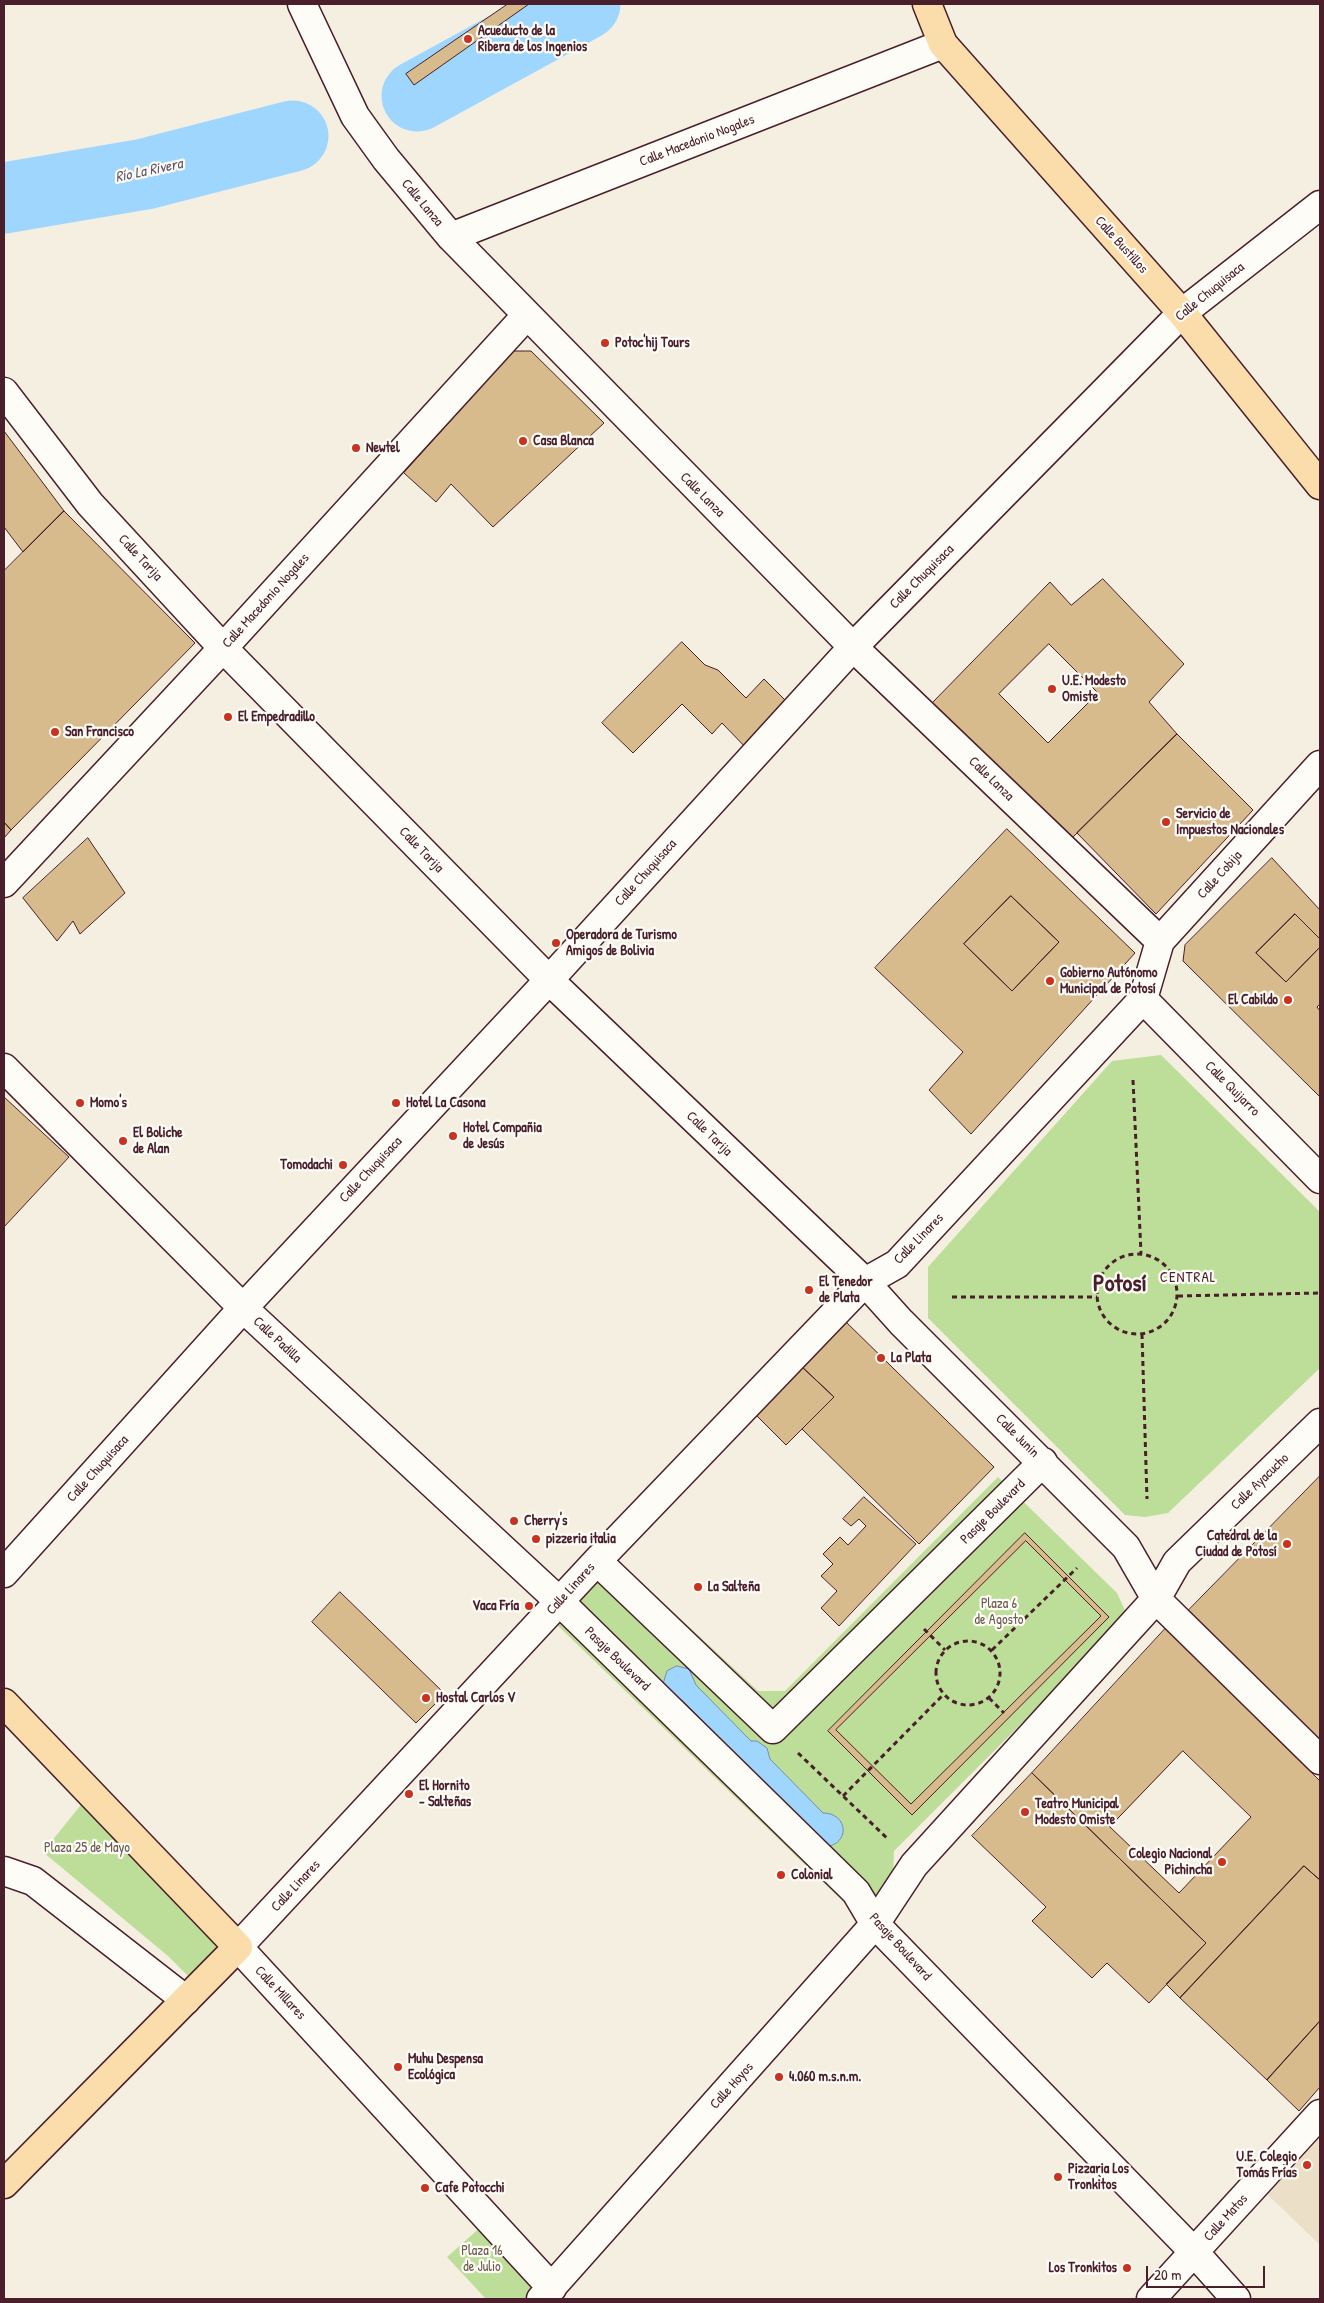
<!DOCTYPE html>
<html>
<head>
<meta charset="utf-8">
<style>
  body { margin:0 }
  #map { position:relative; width:1324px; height:2303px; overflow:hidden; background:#f5efe2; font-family:"Patrick Hand",sans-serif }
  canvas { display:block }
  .frame { position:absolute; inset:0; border:5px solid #4a1f2b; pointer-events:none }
  .scale { position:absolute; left:1146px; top:2266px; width:119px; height:22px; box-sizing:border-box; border:2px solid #4a1f2b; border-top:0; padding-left:6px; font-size:15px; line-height:18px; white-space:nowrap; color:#4a1f2b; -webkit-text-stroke:4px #fdfcf7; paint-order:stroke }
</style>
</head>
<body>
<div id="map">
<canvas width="1324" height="2303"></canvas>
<div class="frame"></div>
<div class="scale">20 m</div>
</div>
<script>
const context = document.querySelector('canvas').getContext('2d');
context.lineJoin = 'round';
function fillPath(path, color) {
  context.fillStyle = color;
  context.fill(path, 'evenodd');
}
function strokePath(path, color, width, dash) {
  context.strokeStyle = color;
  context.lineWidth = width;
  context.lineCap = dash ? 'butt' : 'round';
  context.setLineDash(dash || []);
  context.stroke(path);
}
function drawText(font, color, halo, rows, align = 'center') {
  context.font = font + ' "Patrick Hand",sans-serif';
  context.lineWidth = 4.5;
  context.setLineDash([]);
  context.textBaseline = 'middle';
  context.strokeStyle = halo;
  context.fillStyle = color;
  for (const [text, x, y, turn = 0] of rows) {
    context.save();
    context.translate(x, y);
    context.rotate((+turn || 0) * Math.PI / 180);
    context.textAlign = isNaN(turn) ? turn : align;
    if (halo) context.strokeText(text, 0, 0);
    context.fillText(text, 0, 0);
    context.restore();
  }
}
const built = new Path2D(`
  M1320 2136V2245L1267 2194Z`);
const green = new Path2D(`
  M1161 1055 1320 1212V1368L1168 1513 1145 1517 1125 1515 928 1318V1267L1112 1061Z
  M998 1477 1117 1593 1128 1617 894 1851 893 1877 856 1914 553 1621 613 1556 758 1691H785Z
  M84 1801 221 1948 190 1978 168 1956 43 1852Z
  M483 2225 534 2286 532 2294 526 2299H486L447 2257Z`);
const water = new Path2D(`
  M677 1666 689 1669 696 1685 751 1741H757L767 1748 770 1759 823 1813C848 1813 851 1844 825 1847L756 1774 751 1775 736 1760V1755L682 1700H677L662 1687 667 1671Z`);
const river = new Path2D(`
  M417 96 585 4
  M4 198 145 174 293 136`);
const building = new Path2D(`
  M508 4H529L414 85 406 74Z
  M514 351H531L604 423 493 527 451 484 436 502 404 473Z
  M4 431 64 511 23 552 4 527Z
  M64 511 195 643 11 830 4 822V571Z
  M1103 579 1184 664 1149 702 1177 734 1071 839 932 703 1050 582 1071 605ZM1049 644 1098 693 1048 743 999 694Z
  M682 642 705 665 718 670 746 698 764 679 794 709 750 752 722 723 712 734 682 704 633 753 602 723Z
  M1177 734 1253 810 1156 914 1077 833Z
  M4 822 11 830 4 838Z
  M1007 829 1135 953 971 1134 929 1090 963 1052 875 968ZM1011 896 1059 942 1012 991 964 944Z
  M88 838 125 893 80 934 73 921 57 941 23 898Z
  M1272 858 1320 910V939L1295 914 1256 953 1286 982 1320 947V1004L1317 1007 1320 1011V1097L1183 961 1185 945Z
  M1011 896 1059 942 1012 991 964 944Z
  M1295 914 1320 939V947L1286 982 1256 953Z
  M4 1097 69 1157 4 1227Z
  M844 1320 994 1467 919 1544 802 1429 834 1397 800 1365Z
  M800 1365 834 1397 786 1445 753 1412Z
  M1320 1476V1744L1186 1613Z
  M864 1497 916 1544 839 1626 821 1608 837 1591 821 1576 833 1564 823 1554 840 1537 848 1545 866 1526 859 1519 851 1526 843 1519Z
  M1025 1533 1109 1617 912 1815 828 1731ZM1026 1541 1101 1616 911 1804 836 1730Z
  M340 1592 445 1694 416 1723 312 1622Z
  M1166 1628 1320 1781V1880L1304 1866 1180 1998 1166 1984 1206 1943 1032 1773ZM1183 1751 1251 1817 1179 1893 1110 1827Z
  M1032 1773 1206 1943 1149 2003 1107 1963 1092 1978 1032 1921 1046 1907 972 1836Z
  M1304 1866 1320 1880V2021L1267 2080 1180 1998Z
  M1320 2021V2087L1299 2111 1267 2080Z`);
const path = new Path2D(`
  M1133 1080 1141 1253
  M1097 1294a40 40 0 1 1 80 0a40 40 0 1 1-80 0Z
  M1178 1296 1320 1293
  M952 1297H1097
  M1142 1334 1147 1499
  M924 1629 945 1650
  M936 1673a32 32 0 1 1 64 0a32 32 0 1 1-64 0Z
  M992 1650 1077 1568
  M989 1698 1004 1713
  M798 1753 889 1840
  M843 1796 944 1694`);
const minor = new Path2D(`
  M302 4 355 116 386 159 451 237 853 647 1160 941
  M451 237 943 44
  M4 392 90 504 223 648 549 980 865 1282 901 1322 1126 1547 1156 1599 1320 1760
  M4 883 223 648 526 316
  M1143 999 1320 1179
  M4 1068 243 1308 560 1602 856 1892 875 1924 1195 2253 1236 2299
  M597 1561 773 1729 1043 1462
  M4 1573 243 1308 549 980 853 647 1182 313 1320 205
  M4 1871 33 1881 186 2000
  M552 2288 238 1947 597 1561 865 1282 897 1264 1143 999 1160 941 1320 765
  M541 2299 875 1924 914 1865 1156 1599 1177 1562 1320 1423
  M1151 2299 1320 2114`);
const major = new Path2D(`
  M927 4 943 44 1182 313 1320 485
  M4 1703 238 1947 4 2184`);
const markers = [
  [468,39,5,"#c8321e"],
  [605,343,5,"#c8321e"],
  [523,441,5,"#c8321e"],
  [356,448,5,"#c8321e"],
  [1052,689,5,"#c8321e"],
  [228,717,5,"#c8321e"],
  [55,732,5,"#c8321e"],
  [1166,822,5,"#c8321e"],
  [556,943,5,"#c8321e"],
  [1050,981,5,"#c8321e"],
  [1288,1000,5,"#c8321e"],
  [80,1103,5,"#c8321e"],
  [396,1103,5,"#c8321e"],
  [453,1136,5,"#c8321e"],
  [123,1141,5,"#c8321e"],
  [343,1165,5,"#c8321e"],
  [809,1290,5,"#c8321e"],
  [881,1358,5,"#c8321e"],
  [514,1521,5,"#c8321e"],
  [536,1539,5,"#c8321e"],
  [1287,1544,5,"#c8321e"],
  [698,1587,5,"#c8321e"],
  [529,1606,5,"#c8321e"],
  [426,1698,5,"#c8321e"],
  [409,1794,5,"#c8321e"],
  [1025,1812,5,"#c8321e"],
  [1222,1862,5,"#c8321e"],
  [781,1875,5,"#c8321e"],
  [398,2067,5,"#c8321e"],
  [779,2077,5,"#c8321e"],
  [1307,2165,5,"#c8321e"],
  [1058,2177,5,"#c8321e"],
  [425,2188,5,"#c8321e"],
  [1127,2268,5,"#c8321e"]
];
const poiNames = [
  ["Acueducto de la",478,31],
  ["Ribera de los Ingenios",478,47],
  ["Potoc'hij Tours",615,343],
  ["Casa Blanca",533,441],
  ["Newtel",366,448],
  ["U.E. Modesto",1062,681],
  ["Omiste",1062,697],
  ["El Empedradillo",238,717],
  ["San Francisco",65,732],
  ["Servicio de",1176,814],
  ["Impuestos Nacionales",1176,830],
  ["Operadora de Turismo",566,935],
  ["Amigos de Bolivia",566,951],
  ["Gobierno Autónomo",1060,973],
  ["Municipal de Potosí",1060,989],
  ["El Cabildo",1278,1000,"right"],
  ["Momo's",90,1103],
  ["Hotel La Casona",406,1103],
  ["Hotel Compañia",463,1128],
  ["de Jesús",463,1144],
  ["El Boliche",133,1133],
  ["de Alan",133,1149],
  ["Tomodachi",333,1165,"right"],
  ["El Tenedor",819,1282],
  ["de Plata",819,1298],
  ["La Plata",891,1358],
  ["Cherry's",524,1521],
  ["Catedral de la",1277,1536,"right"],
  ["Ciudad de Potosí",1277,1552,"right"],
  ["pizzeria italia",546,1539],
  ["La Salteña",708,1587],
  ["Vaca Fría",519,1606,"right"],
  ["Hostal Carlos V",436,1698],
  ["El Hornito",419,1786],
  ["- Salteñas",419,1802],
  ["Teatro Municipal",1035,1804],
  ["Modesto Omiste",1035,1820],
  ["Colegio Nacional",1212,1854,"right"],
  ["Pichincha",1212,1870,"right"],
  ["Colonial",791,1875],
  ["Muhu Despensa",408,2059],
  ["Ecológica",408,2075],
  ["4.060 m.s.n.m.",789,2077],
  ["U.E. Colegio",1297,2157,"right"],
  ["Tomás Frías",1297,2173,"right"],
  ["Pizzaria Los",1068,2169],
  ["Tronkitos",1068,2185],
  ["Cafe Potocchi",435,2188],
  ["Los Tronkitos",1117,2268,"right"]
];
const streetNames = [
  ["Calle Macedonio Nogales",697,141,-21],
  ["Calle Lanza",422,203,50],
  ["Calle Bustillos",1121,245,48],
  ["Calle Chuquisaca",1210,292,-39],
  ["Calle Lanza",702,495,45],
  ["Calle Tarija",140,558,47],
  ["Calle Chuquisaca",922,577,-45],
  ["Calle Macedonio Nogales",266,601,-48],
  ["Calle Lanza",991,779,44],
  ["Calle Tarija",421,850,46],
  ["Calle Chuquisaca",646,873,-48],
  ["Calle Cobija",1220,875,-48],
  ["Calle Quijarro",1232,1089,45],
  ["Calle Tarija",709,1134,44],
  ["Calle Chuquisaca",371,1170,-47],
  ["Calle Linares",919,1239,-46],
  ["Calle Padilla",277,1340,43],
  ["Calle Junin",1017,1436,45],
  ["Calle Chuquisaca",98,1469,-48],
  ["Calle Ayacucho",1260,1482,-44],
  ["Pasaje Boulevard",993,1512,-45],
  ["Calle Linares",571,1589,-48],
  ["Pasaje Boulevard",617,1659,44],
  ["Calle Linares",296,1886,-47],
  ["Pasaje Boulevard",900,1947,48],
  ["Calle Millares",280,1993,47],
  ["Calle Hoyos",732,2086,-48],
  ["Calle Matos",1226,2218,-48]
];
const parkNames = [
  ["Plaza 6",999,1604],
  ["de Agosto",999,1620],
  ["Plaza 25 de Mayo",87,1848],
  ["Plaza 16",482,2251],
  ["de Julio",482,2267]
];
const waterNames = [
  ["Río La Rivera",149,171,-12]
];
const neighbourhoodNames = [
  ["CENTRAL",1188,1278]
];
const townNames = [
  ["Potosí",1120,1285]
];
fillPath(built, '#ecdfc8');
fillPath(green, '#bcde98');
fillPath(water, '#9ed6fe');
strokePath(water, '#7c8daa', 1);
strokePath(river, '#9ed6fe', 71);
fillPath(building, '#d7bb8c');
strokePath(building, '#4a1f2b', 1);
strokePath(minor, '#4a1f2b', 31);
strokePath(major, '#4a1f2b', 31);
strokePath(path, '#4a1f2b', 3, [5, 4]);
strokePath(minor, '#fdfcf7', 28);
strokePath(major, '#faddab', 28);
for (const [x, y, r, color] of markers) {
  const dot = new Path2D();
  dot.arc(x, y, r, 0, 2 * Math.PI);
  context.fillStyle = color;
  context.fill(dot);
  strokePath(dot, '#fdfcf7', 2);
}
drawText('bold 14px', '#4a1f2b', '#fdfcf7', poiNames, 'left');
drawText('14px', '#4a1f2b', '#fdfcf7', streetNames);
drawText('14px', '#6c584c', '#fdfcf7', parkNames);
drawText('italic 15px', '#63566a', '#fdfcf7', waterNames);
context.letterSpacing = '1px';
drawText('15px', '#4a1f2b', '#fdfcf7', neighbourhoodNames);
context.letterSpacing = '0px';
drawText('bold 24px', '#4a1f2b', '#fdfcf7', townNames);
</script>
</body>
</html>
